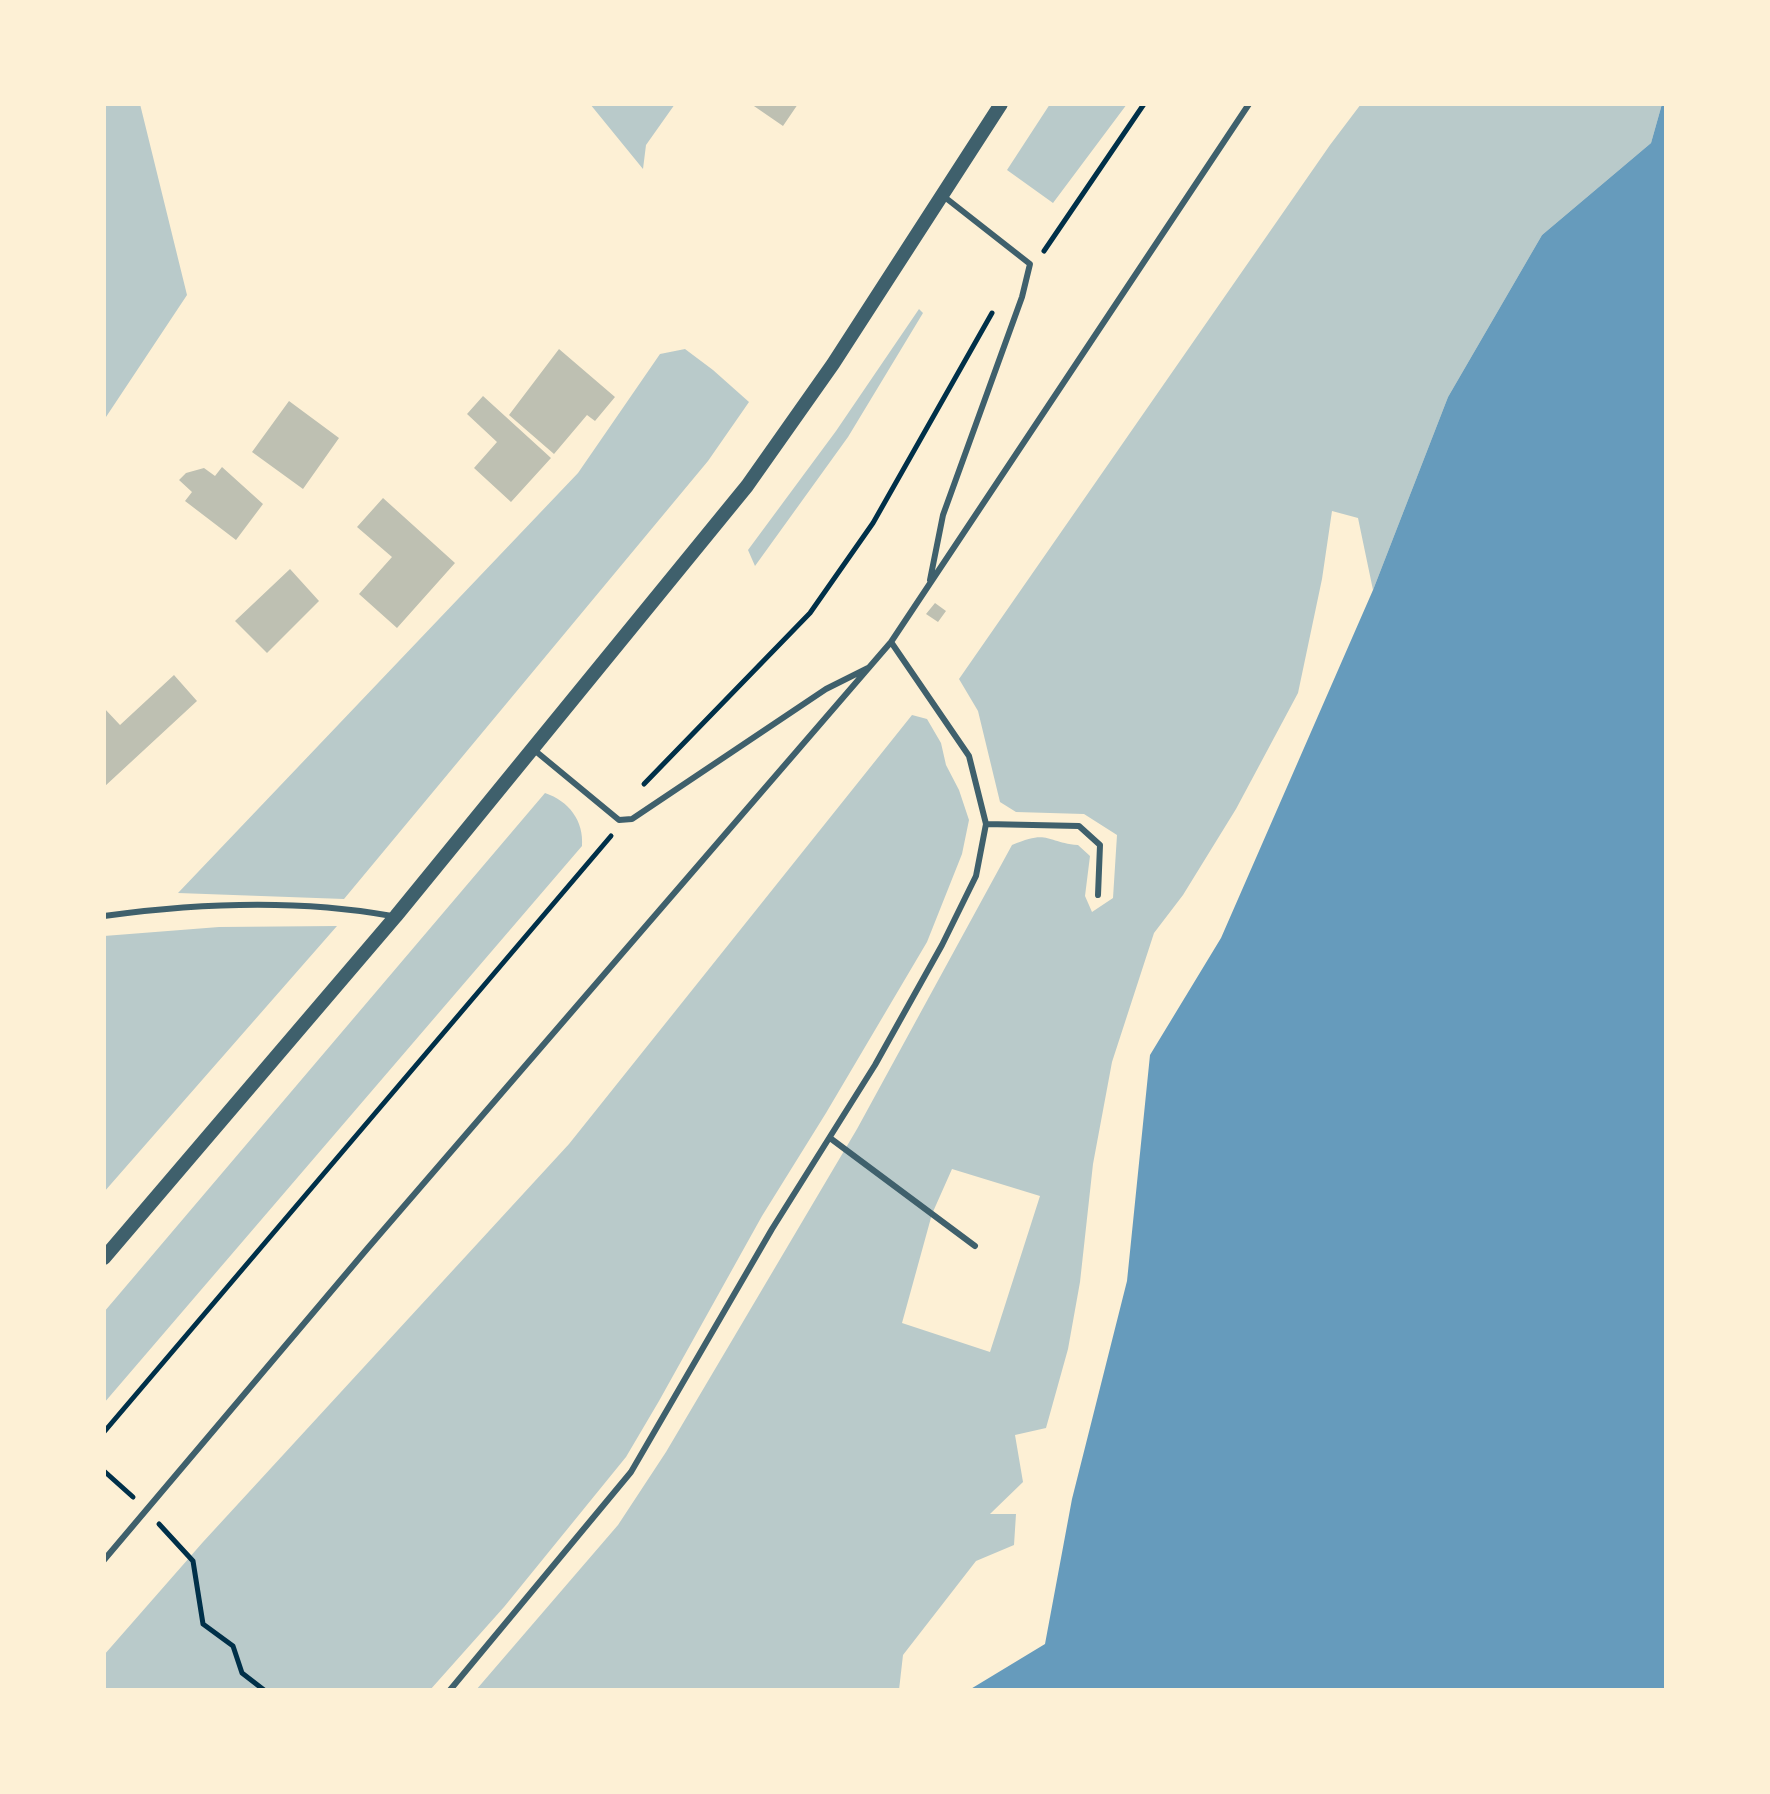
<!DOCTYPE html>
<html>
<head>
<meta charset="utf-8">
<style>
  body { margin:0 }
  #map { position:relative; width:1770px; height:1794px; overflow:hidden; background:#fdf0d5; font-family:Spectral,serif }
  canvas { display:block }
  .frame { position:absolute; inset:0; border:106px solid #fdf0d5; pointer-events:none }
</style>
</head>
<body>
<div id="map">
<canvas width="1770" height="1794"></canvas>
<div class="frame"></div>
</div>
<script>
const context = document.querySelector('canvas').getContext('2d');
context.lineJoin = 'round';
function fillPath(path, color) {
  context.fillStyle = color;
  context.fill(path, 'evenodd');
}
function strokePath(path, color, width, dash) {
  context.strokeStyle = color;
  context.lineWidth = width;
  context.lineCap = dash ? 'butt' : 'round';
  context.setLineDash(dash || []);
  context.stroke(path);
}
const green = new Path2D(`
  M104 104H140L187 295 104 420Z
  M590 104H675L646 145 643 169Z
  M1050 104H1127L1053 203 1007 170Z
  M1361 104H1662L1651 143 1542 235 1448 397 1373 590 1358 518 1332 511 1322 579 1298 693 1236 809 1183 895 1154 933 1112 1062 1093 1164 1080 1282 1068 1349 1046 1428 1015 1435 1023 1482 990 1514H1016L1014 1545 976 1561 903 1655 899 1690H476L618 1525 666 1452 857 1129 1012 845C1049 829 1045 842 1078 845L1090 856 1085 896 1092 912 1113 898 1117 835 1084 814 1016 812 1000 802 978 711 959 679 1330 145ZM952 1169 1040 1196 990 1352 902 1323 932 1214Z
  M919 309 923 313 848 437 755 566 748 550 836 431Z
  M685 349 713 370 749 402 708 461 344 899 178 893 578 473 660 354Z
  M912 715 927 719 941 743 946 765 959 790 969 820 962 854 927 942 826 1113 762 1216 659 1401 626 1457 504 1607 430 1690H104V1655L203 1542 569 1144Z
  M545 793C569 801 584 821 582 846L104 1403V1312Z
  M337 926 104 1192V936L219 927Z`);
const water = new Path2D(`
  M1662 104H1666V1690H969L1045 1644 1072 1499 1127 1281 1150 1055 1221 938 1373 590 1448 397 1542 235 1651 143Z`);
const building = new Path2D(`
  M751 104H798L783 126Z
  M559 349 615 397 595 421 587 415 554 454 509 415Z
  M483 396 551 458 511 502 474 468 497 442 467 414Z
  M289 401 339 438 303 489 252 452Z
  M222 467 263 504 236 540 185 501 192 492 179 480 186 473 204 468 215 476Z
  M383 498 455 563 397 628 359 594 392 557 357 527Z
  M290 569 319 601 267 653 235 621Z
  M935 603 946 611 938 622 926 614Z
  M174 675 197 701 104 787V708L120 725Z`);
const path = new Path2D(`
  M1044 251 1144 104
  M644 784 810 613 873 523 992 313
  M104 1432 611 836
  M104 1471 133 1497
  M159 1524 193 1561 203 1624 233 1646 242 1673 264 1690`);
const service = new Path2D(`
  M930 580 943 515 1022 297 1030 264 942 195
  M533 749 619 820 632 819 826 689 868 668
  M986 824 1079 826 1100 845 1098 895
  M104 916C198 903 298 899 392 916
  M830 1138 975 1246
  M104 1560 367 1249 891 642 1249 104
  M450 1690 631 1472 772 1229 875 1065 942 945 976 876 986 824 969 756 891 642`);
const tertiary = new Path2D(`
  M104 1258 396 916 747 486 833 364 1001 104`);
fillPath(green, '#b9caca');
fillPath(water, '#669bbc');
fillPath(building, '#bec0b2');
strokePath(path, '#003049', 5);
strokePath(service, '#3f606c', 6);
strokePath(tertiary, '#3f606c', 14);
</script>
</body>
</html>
